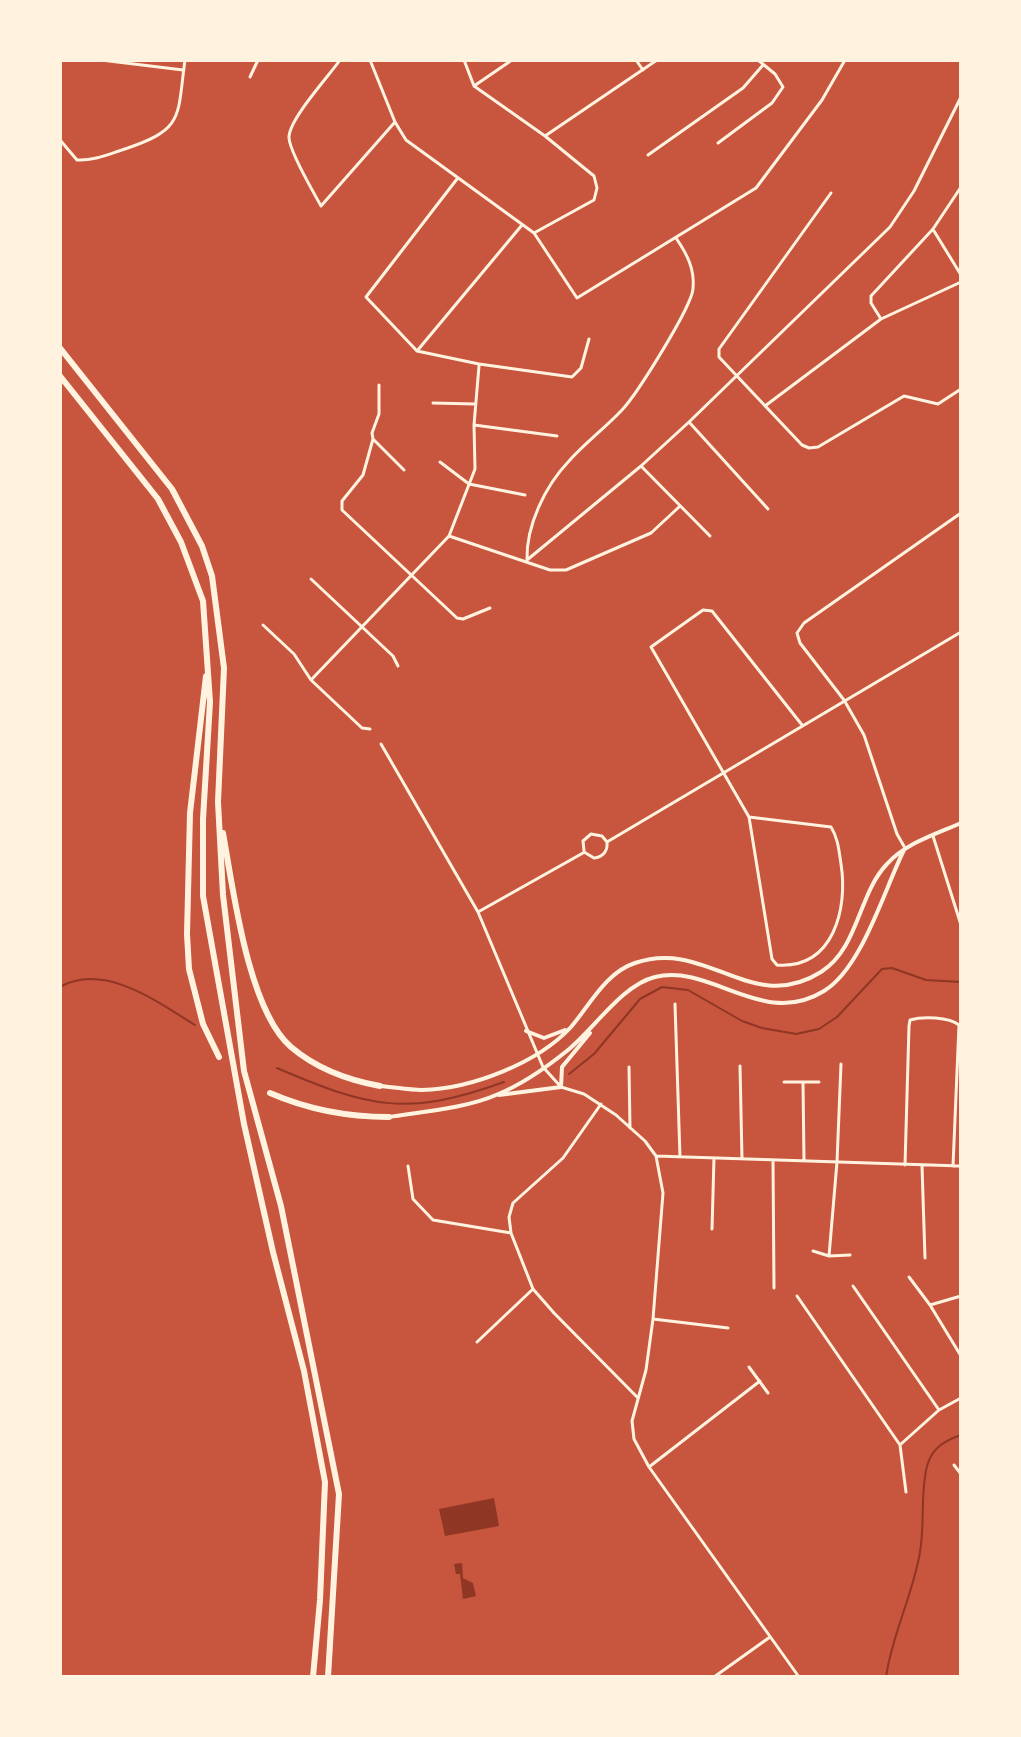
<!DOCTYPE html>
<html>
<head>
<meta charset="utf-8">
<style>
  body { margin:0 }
  #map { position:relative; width:1021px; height:1737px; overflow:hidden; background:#c8553d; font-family:"Source Serif 4",serif }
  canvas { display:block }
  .frame { position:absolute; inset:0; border:62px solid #fff3e0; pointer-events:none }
</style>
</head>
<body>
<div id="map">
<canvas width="1021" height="1737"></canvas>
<div class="frame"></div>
</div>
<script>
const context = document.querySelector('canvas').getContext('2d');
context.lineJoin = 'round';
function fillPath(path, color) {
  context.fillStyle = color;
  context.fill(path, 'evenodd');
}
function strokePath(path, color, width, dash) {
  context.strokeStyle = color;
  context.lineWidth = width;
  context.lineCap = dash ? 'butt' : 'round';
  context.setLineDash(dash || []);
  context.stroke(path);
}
const water = new Path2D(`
  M494 1498 499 1526 445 1536 439 1509Z
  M462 1563 463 1578 473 1583 476 1596 463 1599 460 1574H456L454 1564Z`);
const stream = new Path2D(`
  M60 987C104 962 158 1002 195 1025
  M277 1068C370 1108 407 1117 504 1082
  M569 1074 594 1054 640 999 662 987 688 990 742 1021 762 1028 796 1034 819 1029 837 1017 882 969 892 968 926 980 961 982
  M886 1677C892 1634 913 1595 920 1552 925 1525 920 1494 927 1466 932 1448 944 1441 961 1435`);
const minor = new Path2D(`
  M101 60 183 70
  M340 60C329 76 288 120 289 138 290 153 313 191 321 206L395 122
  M370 60 395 122 406 140 534 233 577 298 756 188 822 100 845 60
  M464 60 474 86 545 136 594 176 597 188 594 200 534 233
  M636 60 643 70
  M250 77 258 60
  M474 86 512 60
  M545 136 657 60
  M60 140 77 160C94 161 109 154 125 149 185 129 177 117 185 60
  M718 143 772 103 783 87 775 74 758 60
  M648 155 743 88 763 65
  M457 179 366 297 417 351 479 364 572 377 581 368 589 339
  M831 193 719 349V357L802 445 809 448 818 447 904 396 938 404 961 389
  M934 231 961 275
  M881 319 871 303V296L933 229 961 187
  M417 351 522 225
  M433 403 475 404
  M765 406 881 319 961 282
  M689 422 768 509
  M474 425 557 436
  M373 439 372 433 379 414V385
  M440 462 469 484 525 495
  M641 466 710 536
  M404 470 373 439 363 475 342 501V510L457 618 463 619 490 608
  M449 536 475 469 474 425 479 366
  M527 560 641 466 689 422 890 227 914 191 961 97
  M527 560C526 526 545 486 569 461 585 443 605 428 622 410 637 394 691 308 693 289 695 269 687 254 676 238
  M311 579 393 656 398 666
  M263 625 294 654 311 680 362 728 370 729
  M311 680 449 536 550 570H566L651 533 679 507
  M381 744 478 912 543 1067 561 1087 584 1094 616 1115 645 1141 656 1156 663 1193 653 1319 646 1370 632 1421 634 1439 649 1467 799 1677
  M749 817 831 827C838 838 839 851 841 864 848 908 834 969 777 965L772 959 749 817 651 647 703 610 712 611 802 725
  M933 836 961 925
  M905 848 897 834 864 735 844 700 800 643 797 633 804 623 961 513
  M584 851 583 841 591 834 602 836 607 842
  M584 852 594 858C603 857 608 851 607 842L961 632
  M478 912 583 853
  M675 1004 680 1157
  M740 1066 742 1159
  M629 1067 630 1128
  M784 1082H819
  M803 1082 804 1161
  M601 1104 563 1158 513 1203 509 1217 511 1233 533 1289 554 1313 638 1398
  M656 1156 961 1166
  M773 1160 774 1288
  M905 1165 909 1026 910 1020C923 1016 949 1017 959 1025L953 1166
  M408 1166 413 1199 433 1220 511 1233
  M922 1166 925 1258
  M712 1229 714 1158
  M813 1251 829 1256 850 1255
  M829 1256 837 1162 841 1064
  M909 1277 930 1305
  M853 1286 939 1410
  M797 1296 900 1445 906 1492
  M961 1296 930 1305 961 1356
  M653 1319 728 1328
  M477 1342 533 1289
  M749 1367 768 1393
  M901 1444 939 1410 961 1398
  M954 1465 961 1474
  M649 1467 760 1381
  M714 1677 770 1637
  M959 1677 961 1676`);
const tertiary = new Path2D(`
  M526 1031 544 1038 565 1030
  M380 1086C394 1087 408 1090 422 1090 471 1089 538 1063 571 1027 590 1005 605 973 635 963 707 938 751 1016 821 972 859 948 858 894 887 864 906 843 936 834 961 823
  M499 1095 561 1087 562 1067 590 1033
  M389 1117C420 1112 467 1108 496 1095 521 1085 547 1067 568 1050 594 1029 622 985 655 977 711 963 763 1029 824 991 862 968 884 890 904 850`);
const motorway = new Path2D(`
  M60 348 172 489 202 546 212 576 224 668 218 802 223 895 244 1071 281 1206 339 1494 328 1677
  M60 376 158 499 181 542 203 601 210 702 203 819V896L244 1124 273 1252 304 1371 325 1482 320 1600 313 1677
  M206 676 190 813 187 934 189 969 203 1024 219 1057
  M223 833C233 888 248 1010 291 1047 317 1069 347 1080 380 1086
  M270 1093C309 1110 347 1117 389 1117`);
fillPath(water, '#8f3625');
strokePath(stream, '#8f3625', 2);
strokePath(minor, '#fff3e0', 3);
strokePath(tertiary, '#fff3e0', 4);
strokePath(motorway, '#fff3e0', 6);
</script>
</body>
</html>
